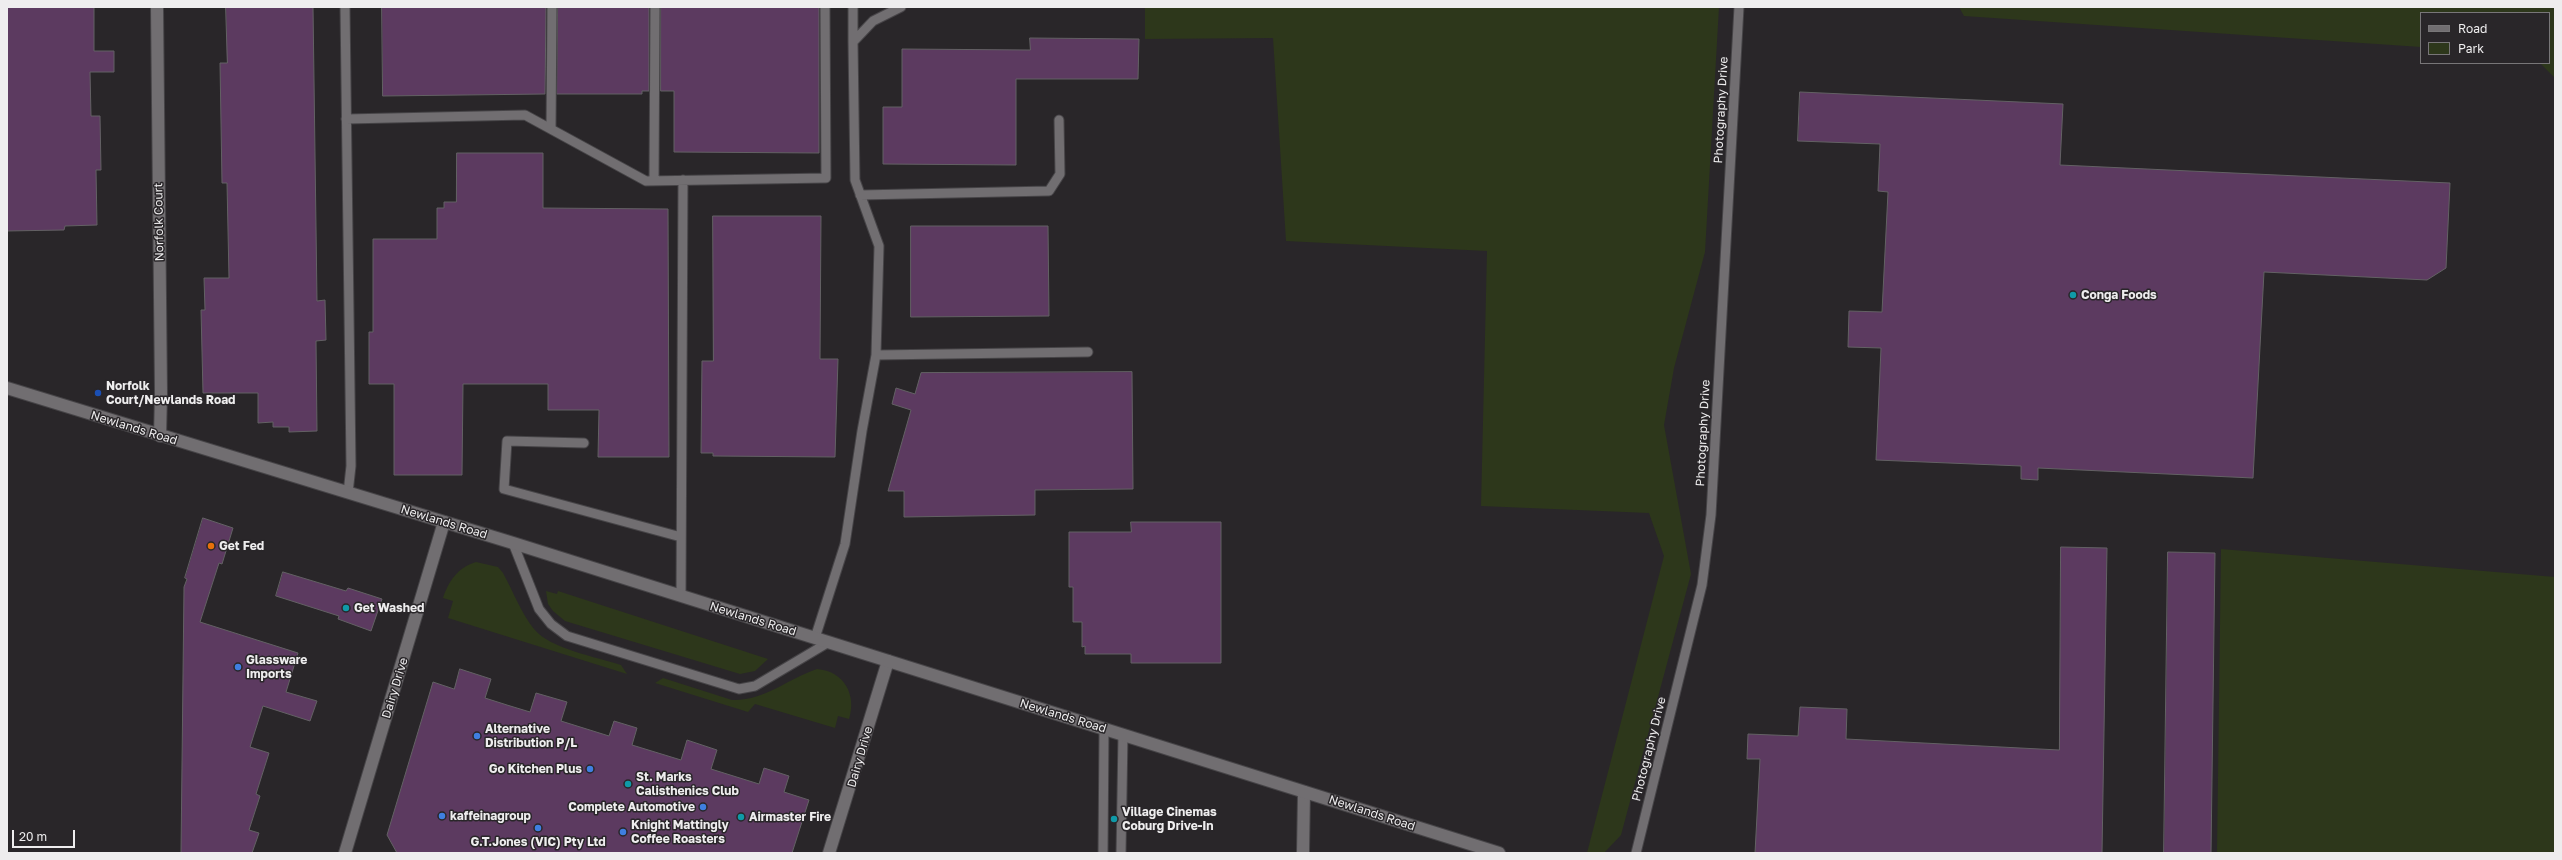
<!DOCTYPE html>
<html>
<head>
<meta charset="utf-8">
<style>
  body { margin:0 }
  #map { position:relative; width:2562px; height:860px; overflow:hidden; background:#292629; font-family:"Golos Text",sans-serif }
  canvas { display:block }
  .frame { position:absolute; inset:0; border:8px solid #eeedee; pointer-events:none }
  .legend { position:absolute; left:2420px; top:12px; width:130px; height:52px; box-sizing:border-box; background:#292629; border:1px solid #787678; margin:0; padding:5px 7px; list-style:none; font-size:12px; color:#eeedee }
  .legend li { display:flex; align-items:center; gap:8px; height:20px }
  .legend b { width:20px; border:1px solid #787678 }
  .scale { position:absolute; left:12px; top:830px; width:63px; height:18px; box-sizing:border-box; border:2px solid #eeedee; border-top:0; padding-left:5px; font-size:12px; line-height:14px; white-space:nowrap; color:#eeedee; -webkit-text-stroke:3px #292629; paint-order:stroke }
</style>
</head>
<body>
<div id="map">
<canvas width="2562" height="860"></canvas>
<div class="frame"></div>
<ul class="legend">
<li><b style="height:5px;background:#716e71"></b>Road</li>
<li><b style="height:11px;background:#2d371b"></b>Park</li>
</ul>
<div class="scale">20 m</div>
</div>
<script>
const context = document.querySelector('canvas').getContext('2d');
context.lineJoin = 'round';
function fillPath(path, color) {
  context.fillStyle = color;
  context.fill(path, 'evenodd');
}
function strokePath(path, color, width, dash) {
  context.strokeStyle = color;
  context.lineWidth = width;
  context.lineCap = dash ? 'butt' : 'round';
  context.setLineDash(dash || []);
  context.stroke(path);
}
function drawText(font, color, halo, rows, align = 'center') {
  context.font = font + ' "Golos Text",sans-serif';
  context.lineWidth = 3;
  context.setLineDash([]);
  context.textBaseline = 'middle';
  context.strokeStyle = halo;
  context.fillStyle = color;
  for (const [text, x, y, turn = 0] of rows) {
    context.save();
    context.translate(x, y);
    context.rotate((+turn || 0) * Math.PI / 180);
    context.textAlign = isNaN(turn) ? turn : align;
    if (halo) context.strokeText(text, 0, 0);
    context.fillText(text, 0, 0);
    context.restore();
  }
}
const green = new Path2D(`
  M1145 7H1719L1705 252 1674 368 1664 425 1691 574 1621 835 1604 853H1587L1664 556 1649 513 1481 506 1487 251 1286 241 1273 38 1145 39Z
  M1959 7H2555V78L2540 63H2549V13H2421V47L1964 16Z
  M2221 549 2555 577V853H2217Z
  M476 562 498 567 503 573C513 591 521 613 534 629 550 649 597 657 621 665L627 674 448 618 453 601 443 598C449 581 457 568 476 562Z
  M546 591 557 594 558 591 768 659 755 671 740 674 565 621 553 611 548 604Z
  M817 669C844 671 857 695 849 719L838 716 835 728 755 704 748 712 655 683 663 678 732 700C765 701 787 679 817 669Z`);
const building = new Path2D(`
  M7 7H94V51H114V72H90L91 116H100L101 170H96L97 225 65 226 64 230 7 231Z
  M226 7H313L317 301 325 300 326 340 316 341 317 431 289 432V427H273V422L258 423V393H203L201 310H205L204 278H229L227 183H222L220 63H227Z
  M382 7H546L545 94 383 96Z
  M558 7H649V91H642V94H557Z
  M661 7H819V153L674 152V91H661Z
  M1030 38 1139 39 1138 79H1016V165L883 164V107H902V49L1030 50Z
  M1800 92 2063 104 2060 165 2450 183 2446 268 2427 280 2264 272 2253 478 2038 468V480L2021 479V466L1876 460 1881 348 1848 347 1849 311 1882 312 1888 192 1878 191 1880 144 1798 141Z
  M457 153H543V208L668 209 669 457H598L599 410H548V384H463L462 475H394V384H369V332H373V239H437V208H444V202H456Z
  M713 216H821L820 359H838L835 457 713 456V453H701L702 361H713Z
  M911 226H1048L1049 316 911 317Z
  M1132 372 1133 489 1035 490V515L904 517V491H888L911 410 892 404 896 388 915 394 921 373Z
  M203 518 233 528 222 564 219 563 200 622 298 653 286 692 317 701 310 721 263 706 250 747 269 753 256 794 260 796 249 830 259 833 252 853H181L184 587 187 579 185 578Z
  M1131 522H1221V663H1131V654H1085V646L1082 647V622H1073V587H1069V532H1131Z
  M2061 547 2107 548 2102 853H1755L1760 759H1747L1748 734 1798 736 1800 707 1847 709 1846 739 2059 750Z
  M2168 552 2215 553 2211 853H2164Z
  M283 572 346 591 348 588 382 599 371 631 338 619 339 616 276 596Z
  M460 669 491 679 485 698 507 705 530 712 536 693 567 702 561 721 609 736 614 721 637 728 632 745 681 760 687 740 717 750 711 769 759 784 764 768 789 776 784 792 809 800 792 853H397L387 835 433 682 454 689Z`);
const service = new Path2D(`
  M345 7 351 466 348 493
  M853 7V42
  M346 119 525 115 646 181 826 178 825 7
  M551 129 552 7
  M654 181 655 7
  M860 195 1049 191 1060 174 1059 120
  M876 355 1088 352
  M584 443 507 441 504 489 681 537
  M513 543 539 609 551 624 567 636 739 689 755 686 829 642
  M681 596 683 180
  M815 638 845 544 862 431 876 355 879 246 855 180 853 42 873 21 901 7
  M1103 853 1104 729
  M1121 853 1123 734
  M1636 853 1702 585 1711 515 1739 7`);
const minor = new Path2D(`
  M157 7 161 394 160 436
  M345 853 444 522
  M829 853 888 661
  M1303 853 1304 792`);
const tertiary = new Path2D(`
  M7 388 513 543 1499 853`);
const markers = [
  [2073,295,4,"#0f9aa8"],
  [98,393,4,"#1a4fb4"],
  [211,546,4,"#e8710a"],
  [346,608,4,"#0f9aa8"],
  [238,667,4,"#3f7fe0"],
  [477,736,4,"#3f7fe0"],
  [590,769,4,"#3f7fe0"],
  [628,784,4,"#0f9aa8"],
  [703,807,4,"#3f7fe0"],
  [442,816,4,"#3f7fe0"],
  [741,817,4,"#0f9aa8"],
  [1114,819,4,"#0f9aa8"],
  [538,828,4,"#3f7fe0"],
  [623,832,4,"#3f7fe0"]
];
const streetNames = [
  ["Photography Drive",1721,110,-87],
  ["Norfolk Court",159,222,-91],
  ["Newlands Road",134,428,17],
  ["Photography Drive",1703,433,-87],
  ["Newlands Road",444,522,17],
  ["Newlands Road",753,619,17],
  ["Dairy Drive",395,688,-73],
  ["Newlands Road",1063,716,17],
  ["Photography Drive",1649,749,-76],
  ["Dairy Drive",860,757,-74],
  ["Newlands Road",1372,813,18]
];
const poiNames = [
  ["Conga Foods",2081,295],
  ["Norfolk",106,386],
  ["Court/Newlands Road",106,400],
  ["Get Fed",219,546],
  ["Get Washed",354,608],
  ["Glassware",246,660],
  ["Imports",246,674],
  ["Alternative",485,729],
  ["Distribution P/L",485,743],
  ["Go Kitchen Plus",582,769,"right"],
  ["St. Marks",636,777],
  ["Calisthenics Club",636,791],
  ["Complete Automotive",695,807,"right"],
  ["Village Cinemas",1122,812],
  ["Coburg Drive-In",1122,826],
  ["kaffeinagroup",450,816],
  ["Airmaster Fire",749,817],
  ["Knight Mattingly",631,825],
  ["Coffee Roasters",631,839],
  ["G.T.Jones (VIC) Pty Ltd",538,842,"center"]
];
fillPath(green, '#2d371b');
fillPath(building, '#5c3a60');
strokePath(building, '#636164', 1);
strokePath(service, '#464447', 11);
strokePath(minor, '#464447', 14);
strokePath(tertiary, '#464447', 14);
strokePath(service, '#716e71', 9);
strokePath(minor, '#716e71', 12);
strokePath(tertiary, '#716e71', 12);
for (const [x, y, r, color] of markers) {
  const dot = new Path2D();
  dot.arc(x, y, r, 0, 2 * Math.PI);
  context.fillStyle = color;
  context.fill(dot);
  strokePath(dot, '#292629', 1.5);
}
drawText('12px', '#eeedee', '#292629', streetNames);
drawText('bold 12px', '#eeedee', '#292629', poiNames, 'left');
</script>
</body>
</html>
